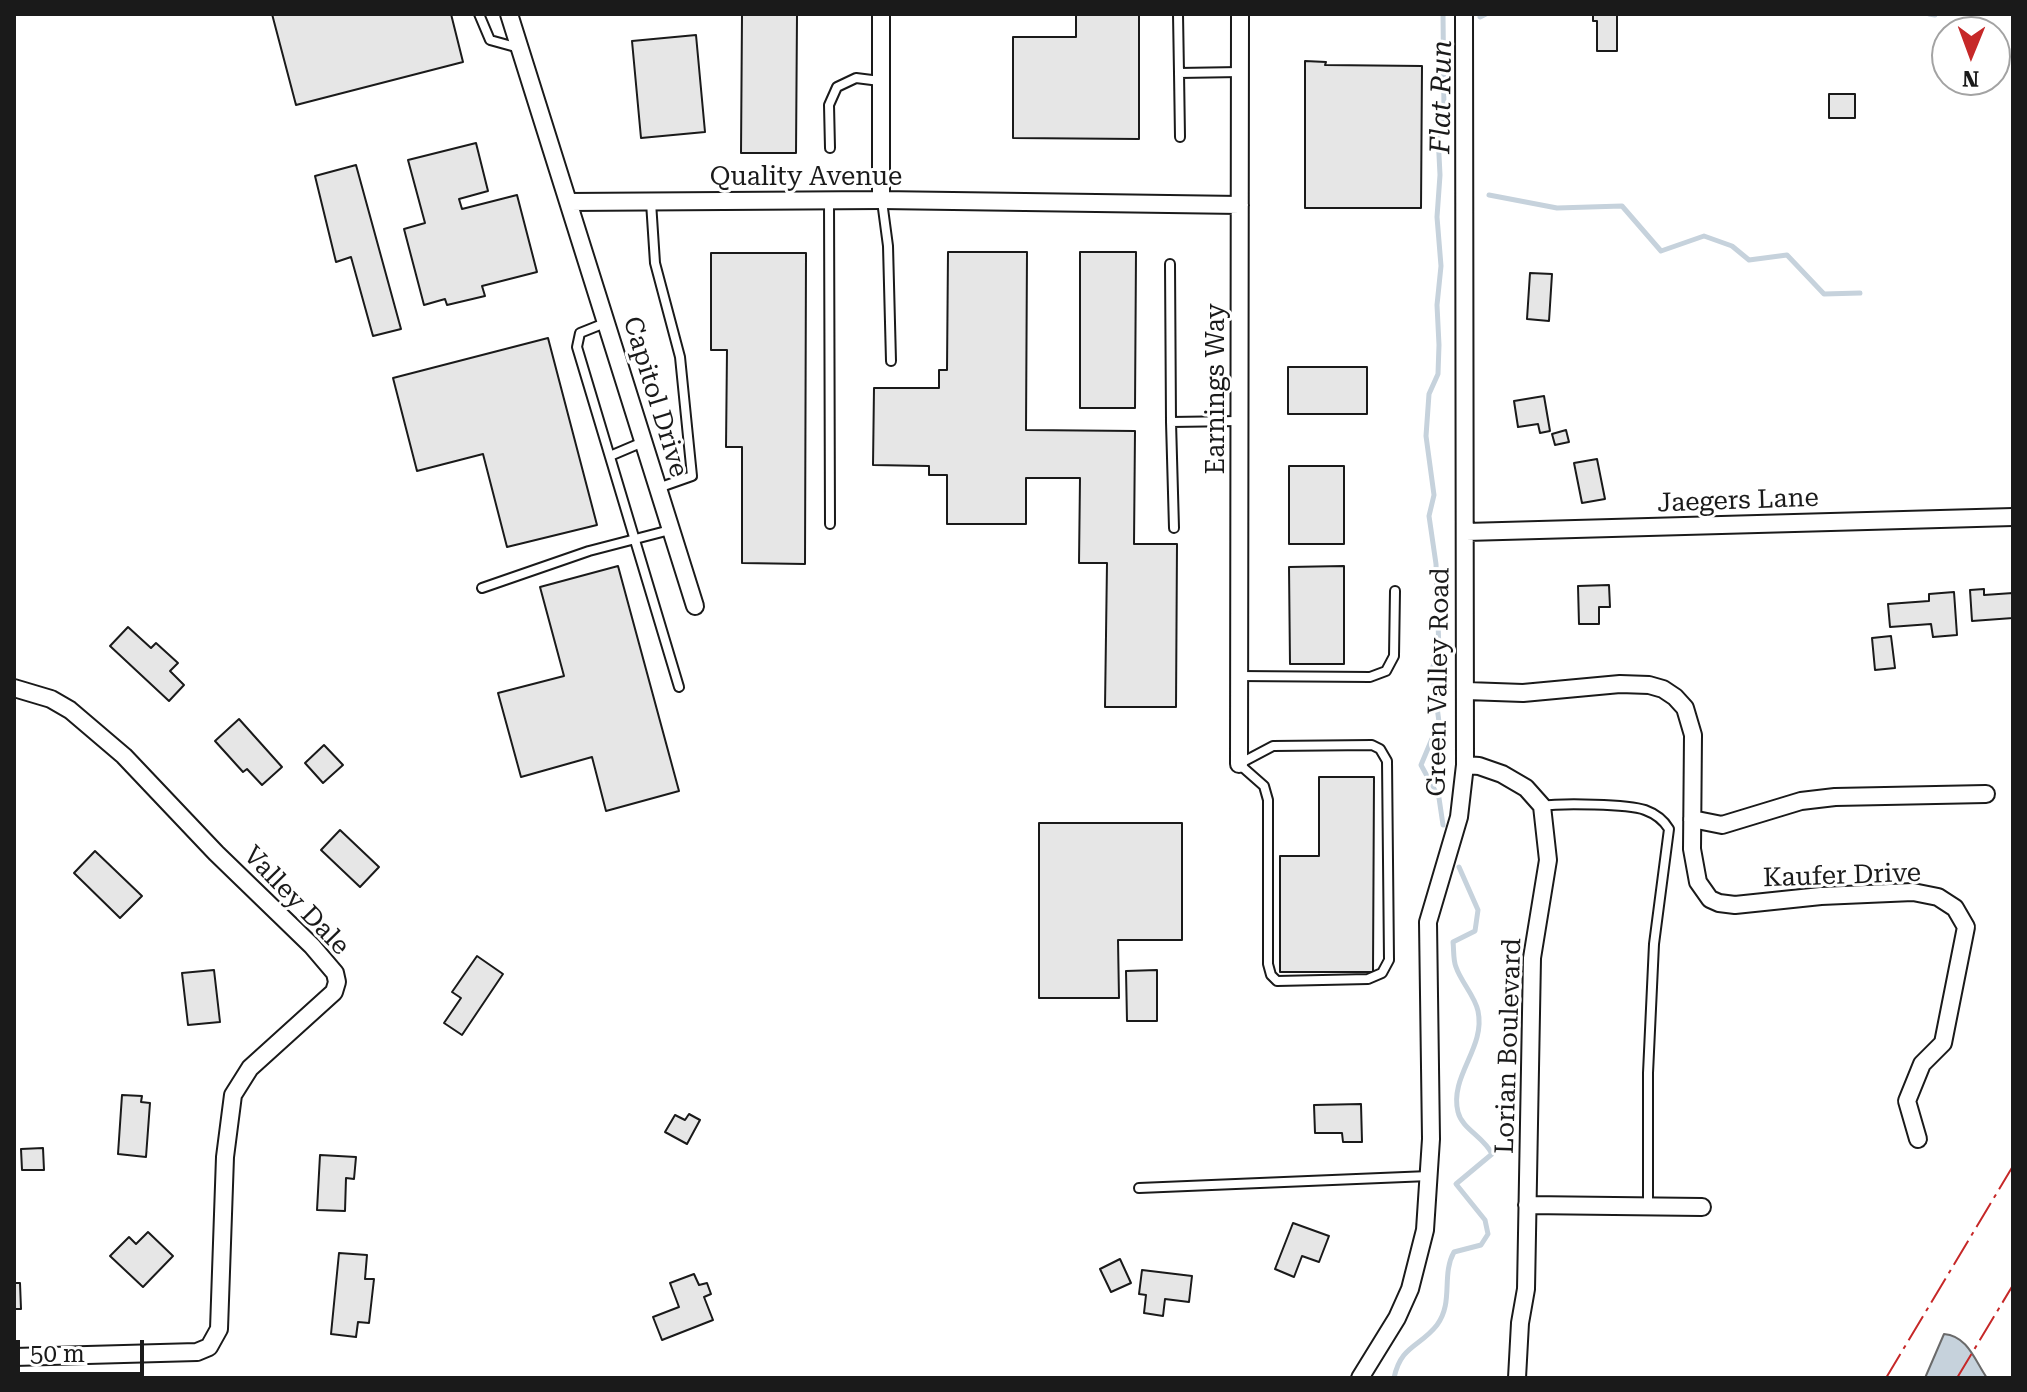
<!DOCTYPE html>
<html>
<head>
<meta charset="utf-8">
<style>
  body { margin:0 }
  #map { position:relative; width:2027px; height:1392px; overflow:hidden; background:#fff; font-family:"Roboto Serif",serif }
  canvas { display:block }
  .frame { position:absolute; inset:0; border:16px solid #1a1a1a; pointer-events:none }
  .north { position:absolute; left:1931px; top:16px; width:80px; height:80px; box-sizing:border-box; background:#fff; border:2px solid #a3a3a3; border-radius:50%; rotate:181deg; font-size:22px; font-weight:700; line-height:32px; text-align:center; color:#1a1a1a }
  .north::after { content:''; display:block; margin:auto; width:28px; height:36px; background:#c62828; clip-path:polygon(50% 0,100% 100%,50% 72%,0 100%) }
  .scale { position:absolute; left:16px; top:1340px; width:128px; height:36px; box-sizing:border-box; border:4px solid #1a1a1a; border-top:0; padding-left:10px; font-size:24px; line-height:28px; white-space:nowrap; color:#1a1a1a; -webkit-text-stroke:6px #fff; paint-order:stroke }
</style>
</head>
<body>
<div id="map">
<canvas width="2027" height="1392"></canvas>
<div class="frame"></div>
<div class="north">N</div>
<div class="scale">50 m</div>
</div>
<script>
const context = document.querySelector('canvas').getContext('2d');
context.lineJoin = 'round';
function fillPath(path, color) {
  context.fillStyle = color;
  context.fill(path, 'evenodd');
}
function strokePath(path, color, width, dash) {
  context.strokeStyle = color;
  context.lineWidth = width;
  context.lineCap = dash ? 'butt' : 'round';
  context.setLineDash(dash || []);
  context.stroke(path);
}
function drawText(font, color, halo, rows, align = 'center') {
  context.font = font + ' "Roboto Serif",serif';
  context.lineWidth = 6;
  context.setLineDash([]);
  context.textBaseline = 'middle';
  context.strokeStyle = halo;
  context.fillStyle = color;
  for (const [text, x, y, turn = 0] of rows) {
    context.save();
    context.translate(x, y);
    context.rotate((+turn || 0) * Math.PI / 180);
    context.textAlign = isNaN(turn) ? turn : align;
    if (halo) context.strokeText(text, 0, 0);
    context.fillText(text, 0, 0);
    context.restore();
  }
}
const water = new Path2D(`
  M1944 1334C1968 1336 1975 1361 1987 1378H1925Z`);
const stream = new Path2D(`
  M1929 14 1935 15
  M1480 17 1486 14
  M1489 195 1557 208 1622 206 1661 251 1704 236 1732 246 1749 260 1787 255 1824 294 1860 293
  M1443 825 1439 798 1421 765 1439 722 1432 669 1439 651 1436 564 1429 516 1434 495 1426 436 1429 394 1438 374 1439 345 1437 305 1441 266 1437 217 1440 175 1438 135 1444 112 1443 14
  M1394 1378C1401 1345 1420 1347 1437 1325 1454 1302 1441 1275 1454 1252L1481 1245 1488 1234 1485 1220 1456 1184 1492 1154C1484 1137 1462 1129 1458 1112 1449 1076 1486 1048 1478 1011 1475 996 1461 982 1456 967 1453 960 1454 950 1453 942L1475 931 1478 910 1459 867`);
const building = new Path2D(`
  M272 14H451L463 62 296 105Z
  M1076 14H1139V139L1013 138V37H1076Z
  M1593 14H1617V51H1597V21H1593Z
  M742 15H797L796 153H741Z
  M696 35 705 132 641 138 632 41Z
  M1305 61 1326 62 1325 65 1422 66 1421 208H1305Z
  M1829 94H1855V118H1829Z
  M476 143 488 191 459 199 462 209 517 195 537 272 482 286 485 296 447 305 445 299 424 305 404 229 425 223 408 160Z
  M356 165 401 329 373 336 351 257 336 262 315 176Z
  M948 252H1027L1026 430 1135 431 1134 544H1177L1176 707H1105L1107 563H1079L1080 478H1026V524H947V475H929V466L873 465 874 388H939V370H947Z
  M1080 252H1136L1135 408H1080Z
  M711 253H806L805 564 742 563V447H726L727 350H711Z
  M1530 273 1552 274 1549 321 1527 319Z
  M548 338 597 525 507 547 483 454 417 471 393 378Z
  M1288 367H1367V414H1288Z
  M1544 396 1550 431 1540 433 1538 424 1518 427 1514 401Z
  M1566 430 1569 442 1555 445 1552 434Z
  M1597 459 1605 499 1582 503 1574 463Z
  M1289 466H1344V544H1289Z
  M618 566 679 791 606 811 592 757 521 777 498 693 564 676 540 587Z
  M1344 566V664H1290L1289 567Z
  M1609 585 1610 607H1599V624H1579L1578 586Z
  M1984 589V595L2013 593V618L1972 621 1970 590Z
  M1954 592 1957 635 1933 637 1931 624 1890 627 1888 604 1929 601V594Z
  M128 627 151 648 156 643 178 663 170 671 184 685 169 701 110 646Z
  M1891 636 1895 668 1875 670 1872 638Z
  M239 719 282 767 262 785 247 769 243 772 215 741Z
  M324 745 343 765 323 783 305 763Z
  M1319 777H1374L1373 972H1280V856H1319Z
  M1039 823H1182V940H1118L1119 998H1039Z
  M340 830 379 867 360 887 321 850Z
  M95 851 142 896 120 918 74 873Z
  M477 956 503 974 462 1035 444 1023 461 998 452 992Z
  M214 970 220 1022 188 1025 182 973Z
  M1157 970V1021H1127L1126 971Z
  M122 1095 142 1096 141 1102 150 1103 146 1157 118 1154Z
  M1361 1104 1362 1142H1343L1342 1133H1315L1314 1105Z
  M689 1114 700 1120 687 1144 665 1132 675 1115 685 1120Z
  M43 1148 44 1170H22L21 1149Z
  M320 1155 356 1157 354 1179 346 1178 345 1211 317 1210Z
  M1293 1223 1329 1236 1319 1262 1302 1256 1294 1277 1275 1269Z
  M148 1232 173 1256 143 1287 110 1256 129 1237 136 1244Z
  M339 1253 367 1255 365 1279H374L369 1323 358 1322 356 1337 331 1334Z
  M1120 1259 1131 1283 1111 1292 1100 1269Z
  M1142 1270 1192 1276 1189 1302 1165 1299 1163 1316 1144 1313 1146 1295 1139 1294Z
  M694 1274 699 1285 707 1283 711 1294 704 1297 713 1320 662 1340 653 1317 679 1307 670 1283Z
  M14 1283H20L21 1309H14Z`);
const lane = new Path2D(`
  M479 14 490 40 519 48
  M1178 14 1179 73 1240 72
  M1179 73 1180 137
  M830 148 829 105 837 87 856 78 880 81
  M829 201 830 524
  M882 201 888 246 891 361
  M651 202 655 263 680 357 692 476 658 488
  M1170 264 1171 422
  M605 323 580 333 577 347 679 687
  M610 456 643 442
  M1174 528 1171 422 1239 421
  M482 588 589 551 670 530
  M1239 676 1370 677 1386 671 1394 656 1395 591
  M1372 745 1380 749 1387 761 1389 960 1382 973 1368 979 1277 981 1271 975 1268 964V800L1264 786 1239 764 1273 746Z
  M1542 806C1561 803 1628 804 1645 810 1656 814 1663 819 1669 829L1654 944 1648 1073V1206
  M1139 1188 1429 1176`);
const street = new Path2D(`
  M509 14 695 606
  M881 14V200
  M568 202 881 200 1240 205
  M1466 532 2013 517
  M14 688 51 699 70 710 124 756 216 853 312 946 335 973 337 982 334 992 250 1068 233 1095 225 1157 219 1329 209 1347 197 1352 14 1357
  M1467 691 1523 693 1620 684 1649 685 1663 689 1675 697 1685 708 1693 735 1692 849 1698 882 1710 899 1719 903 1735 905 1821 896 1913 892 1938 897 1955 908 1966 927 1943 1043 1922 1064 1907 1101 1918 1139
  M1239 764 1240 14
  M1465 765 1479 766 1502 774 1526 788 1542 806 1548 860 1532 958 1526 1289 1520 1323 1517 1378
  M1692 819 1722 825 1801 801 1835 797 1986 794
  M1527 1205 1702 1207
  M1360 1378 1397 1318 1410 1289 1425 1230 1431 1139 1428 922 1459 817 1465 765 1464 14`);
const power = new Path2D(`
  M1886 1378 2013 1166
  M1957 1378 2013 1285`);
const streetNames = [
  ["Quality Avenue",806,177],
  ["Earnings Way",1216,389,-90],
  ["Capitol Drive",655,397,73],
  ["Jaegers Lane",1738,501,-2],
  ["Green Valley Road",1439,682,-89],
  ["Kaufer Drive",1842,876,-2],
  ["Valley Dale",296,901,46],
  ["Lorian Boulevard",1509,1046,-88]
];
const waterNames = [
  ["Flat Run",1442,97,-89]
];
fillPath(water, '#c6d2dc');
strokePath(water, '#6a6a6a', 2);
strokePath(stream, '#c6d2dc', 5);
fillPath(building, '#e6e6e6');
strokePath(building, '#1a1a1a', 2);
strokePath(lane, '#1a1a1a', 12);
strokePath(street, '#1a1a1a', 20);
strokePath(lane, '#fff', 8);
strokePath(street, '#fff', 16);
strokePath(power, '#c62828', 2, [28, 6, 4, 6]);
drawText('26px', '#1a1a1a', '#fff', streetNames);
drawText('italic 28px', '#1a1a1a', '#fff', waterNames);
</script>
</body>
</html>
